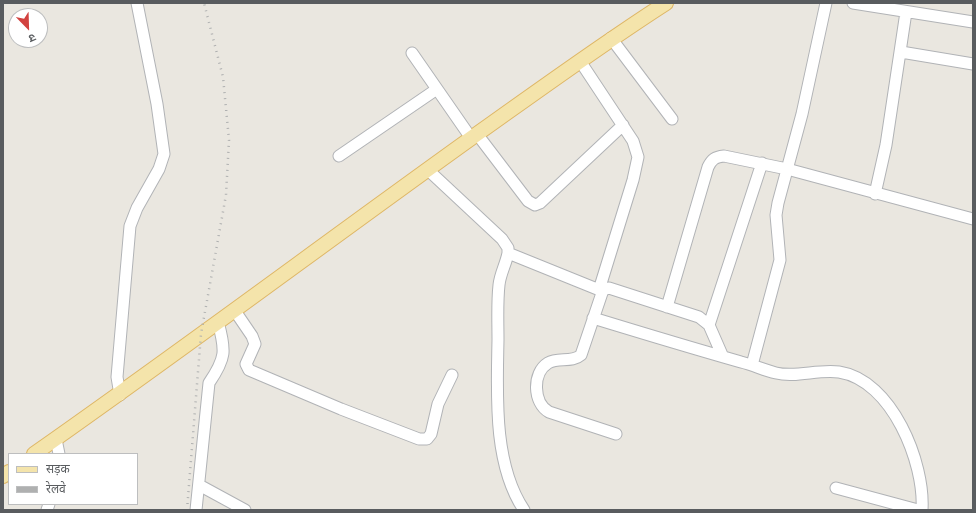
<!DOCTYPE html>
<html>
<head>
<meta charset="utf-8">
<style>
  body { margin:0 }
  #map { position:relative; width:976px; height:513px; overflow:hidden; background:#eae7e0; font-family:"Space Grotesk","Noto Sans Devanagari",sans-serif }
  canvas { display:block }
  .frame { position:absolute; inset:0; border:4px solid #595c5f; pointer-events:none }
  .legend { position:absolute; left:8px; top:453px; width:130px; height:52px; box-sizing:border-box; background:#fff; border:1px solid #bdbebf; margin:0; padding:5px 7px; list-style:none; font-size:12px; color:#595c5f }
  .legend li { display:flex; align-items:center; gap:8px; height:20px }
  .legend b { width:20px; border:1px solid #bdbebf }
  .north { position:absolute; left:8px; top:8px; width:40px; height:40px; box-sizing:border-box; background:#fff; border:1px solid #bdbebf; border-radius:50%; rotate:157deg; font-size:11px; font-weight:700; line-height:16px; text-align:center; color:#595c5f }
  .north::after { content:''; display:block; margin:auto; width:14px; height:18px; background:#d2423f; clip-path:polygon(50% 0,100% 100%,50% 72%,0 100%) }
</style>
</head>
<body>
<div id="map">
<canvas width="976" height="513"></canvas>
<div class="frame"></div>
<ul class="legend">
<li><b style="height:5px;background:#f4e4ab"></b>सड़क</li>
<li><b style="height:5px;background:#afb0b0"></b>रेलवे</li>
</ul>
<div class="north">उ</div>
</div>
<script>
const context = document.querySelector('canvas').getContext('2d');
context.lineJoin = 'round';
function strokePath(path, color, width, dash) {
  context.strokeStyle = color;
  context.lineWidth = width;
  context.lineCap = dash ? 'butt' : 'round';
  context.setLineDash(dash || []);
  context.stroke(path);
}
const minor = new Path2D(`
  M853 3 973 22
  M611 38 672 119
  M901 52 973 64
  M412 53 471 138
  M580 61 633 141 638 157 633 180 599 290
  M477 134 528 201 535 205 540 203 623 125
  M339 156 437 89
  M427 169 502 239 508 248V253C506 264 500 274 499 285 497 303 498 322 498 340 497 394 493 464 524 510
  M875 194 886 145 906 12
  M508 253 602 291
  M667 307 708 167C712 159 715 157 724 156L787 169 973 219
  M235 311 252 336 255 344 246 364 249 370 341 409 419 439H427L431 434 438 404 452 375
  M593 318C642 333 692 348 741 362 753 365 764 370 776 373 796 378 818 369 839 372 892 380 925 463 922 510
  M709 325 762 163
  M752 365 780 260 776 215 778 203 802 114 826 3
  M120 395 117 377 130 226 137 208 159 169 164 154 157 104 137 3
  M616 434 549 412C533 403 532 373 548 363 558 357 572 363 581 355L603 290 609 288 699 317 709 325 723 357
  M56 439 59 454
  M199 485 245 510
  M836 488 918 510
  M47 510 49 504
  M196 510 209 383C226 358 226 351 218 322`);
const major = new Path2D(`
  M34 454C181 351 325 243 470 139 535 93 599 46 666 3
  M3 476 9 472`);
const rail = new Path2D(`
  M187 510 201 334 226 195 229 140 223 77 204 3`);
strokePath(minor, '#b1b3b6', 13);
strokePath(major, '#deb665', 16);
strokePath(minor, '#fff', 11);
strokePath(major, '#f4e4ab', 14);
strokePath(rail, '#afb0b0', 2.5, [1, 5]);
</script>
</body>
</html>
